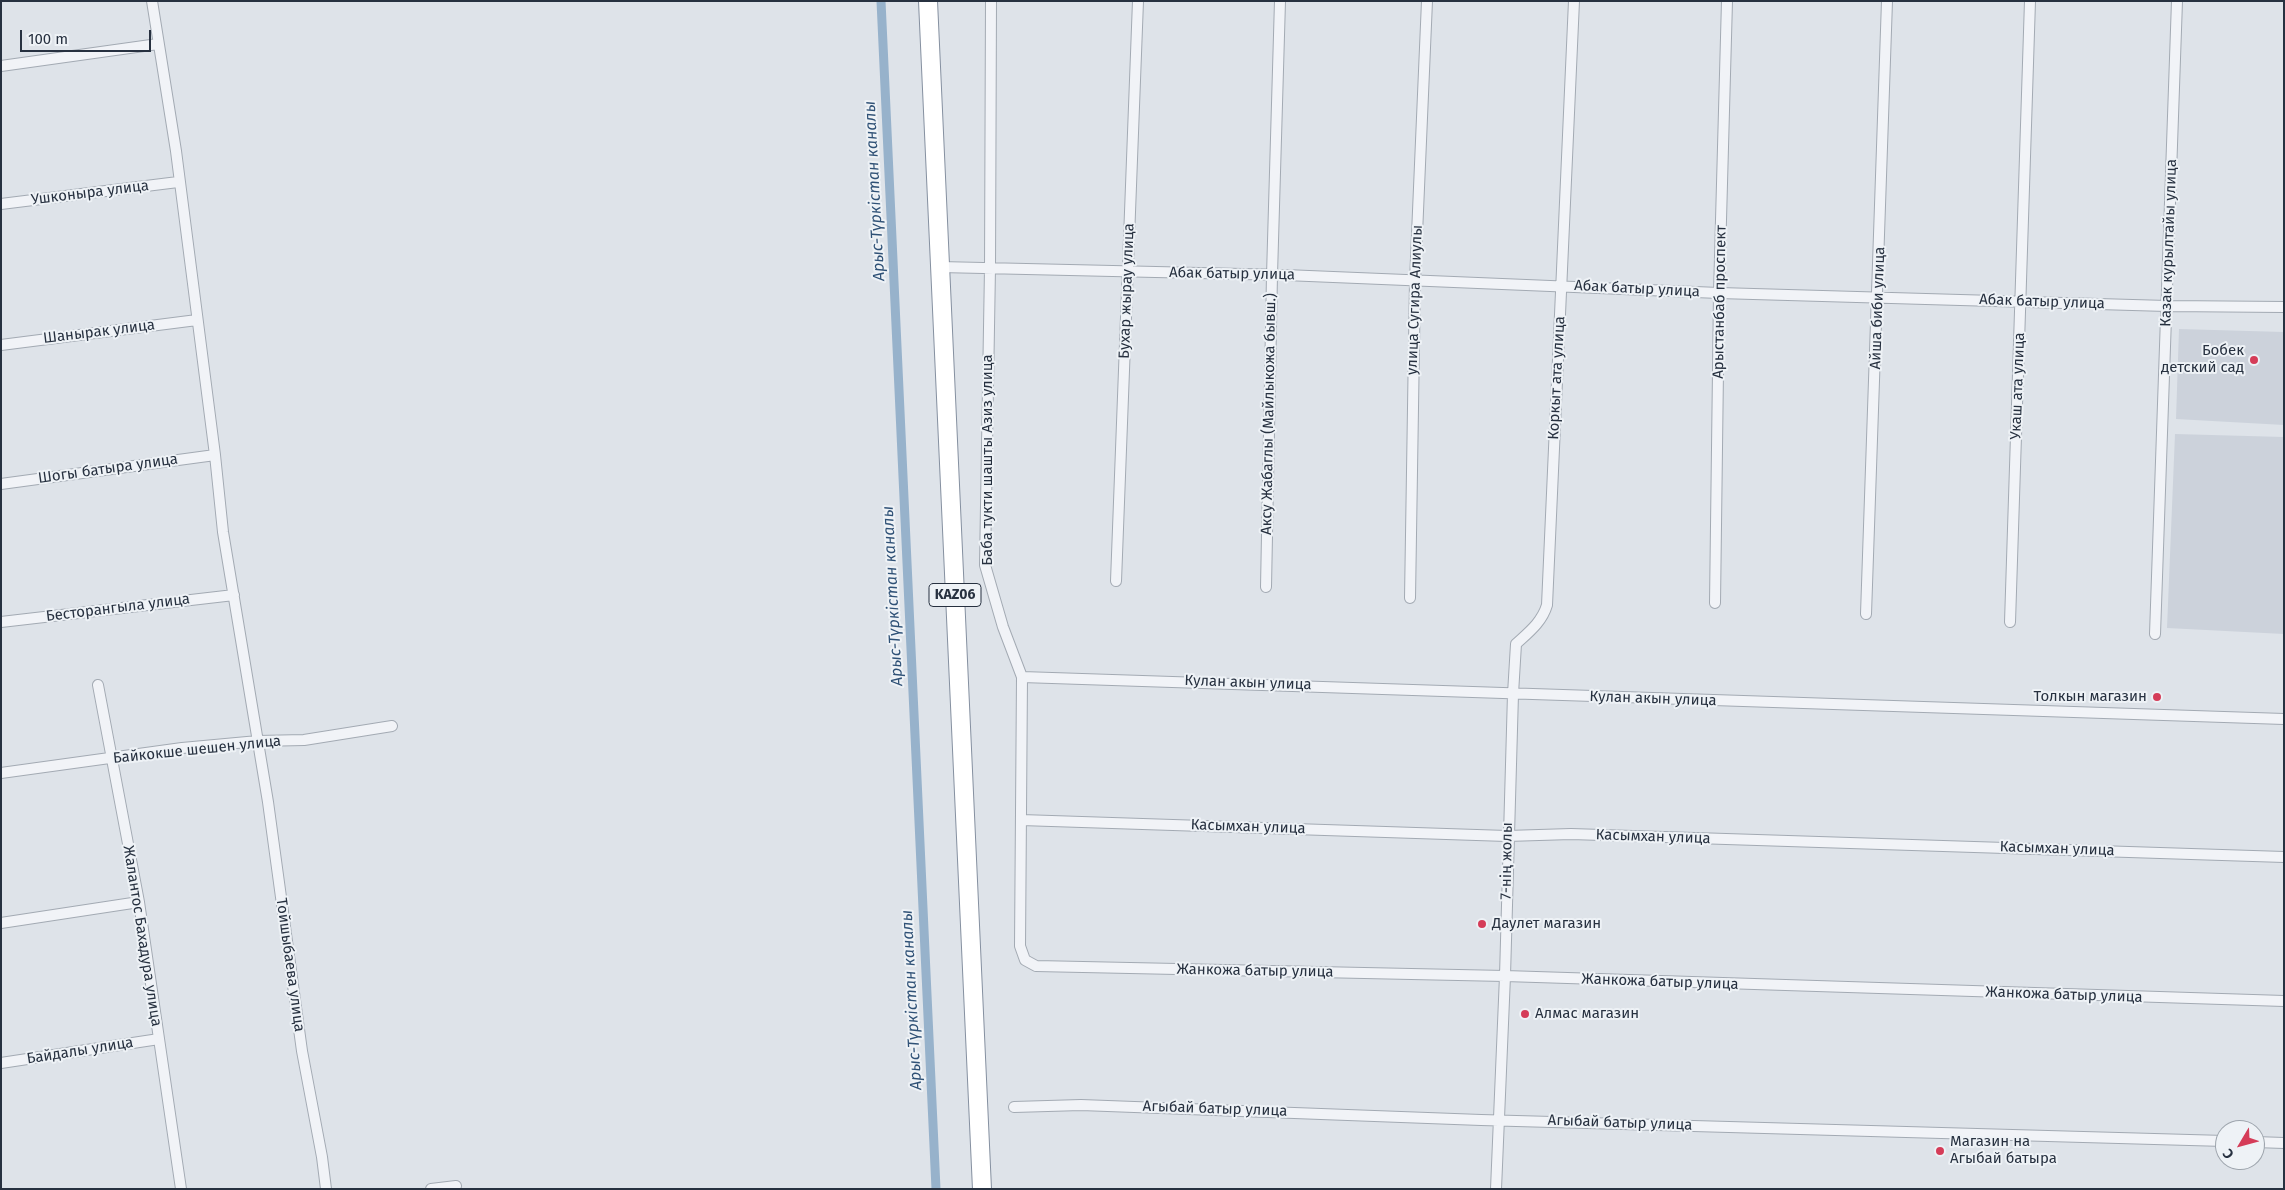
<!DOCTYPE html>
<html>
<head>
<meta charset="utf-8">
<style>
  body { margin:0 }
  #map { position:relative; width:2285px; height:1190px; overflow:hidden; background:#dee3e9; font-family:"Fira Sans",sans-serif }
  canvas { display:block }
  .frame { position:absolute; inset:0; border:2px solid #273140; pointer-events:none }
  .north { position:absolute; left:2215px; top:1120px; width:50px; height:50px; box-sizing:border-box; background:#eef2f6; border:1px solid #9ea5ad; border-radius:50%; rotate:233deg; font-size:14px; font-weight:700; line-height:20px; text-align:center; color:#273140 }
  .north::after { content:''; display:block; margin:auto; width:18px; height:22px; background:#d53c58; clip-path:polygon(50% 0,100% 100%,50% 72%,0 100%) }
  .scale { position:absolute; left:20px; top:30px; width:131px; height:22px; box-sizing:border-box; border:2px solid #273140; border-top:0; padding-left:6px; font-size:15px; line-height:18px; white-space:nowrap; color:#273140; -webkit-text-stroke:4px #eef2f6; paint-order:stroke }
</style>
</head>
<body>
<div id="map">
<canvas width="2285" height="1190"></canvas>
<div class="frame"></div>
<div class="north">С</div>
<div class="scale">100 m</div>
</div>
<script>
const context = document.querySelector('canvas').getContext('2d');
context.lineJoin = 'round';
function fillPath(path, color) {
  context.fillStyle = color;
  context.fill(path, 'evenodd');
}
function strokePath(path, color, width, dash) {
  context.strokeStyle = color;
  context.lineWidth = width;
  context.lineCap = dash ? 'butt' : 'round';
  context.setLineDash(dash || []);
  context.stroke(path);
}
function drawText(font, color, halo, rows, align = 'center') {
  context.font = font + ' "Fira Sans",sans-serif';
  context.lineWidth = 4;
  context.setLineDash([]);
  context.textBaseline = 'middle';
  context.strokeStyle = halo;
  context.fillStyle = color;
  for (const [text, x, y, turn = 0] of rows) {
    context.save();
    context.translate(x, y);
    context.rotate((+turn || 0) * Math.PI / 180);
    context.textAlign = isNaN(turn) ? turn : align;
    if (halo) context.strokeText(text, 0, 0);
    context.fillText(text, 0, 0);
    context.restore();
  }
}
const built = new Path2D(`
  M2179 329 2284 332V425L2176 419Z
  M2175 434 2284 437V634L2167 628Z`);
const canal = new Path2D(`
  M881 1 936 1189`);
const minor = new Path2D(`
  M152 1 176 151 215 455 223 532 268 802 302 1051 322 1157 326 1189
  M991 1 990 268 985 565 1003 627 1022 677 1020 946 1025 960 1036 966 1505 976 2284 1001
  M1 66 158 44
  M1 204 178 182
  M940 267 1285 275 1719 293 2167 306 2284 307
  M1 345 197 320
  M1 484 215 455
  M1116 581 1138 1
  M1266 587 1272 275 1280 1
  M1410 598 1415 281 1427 1
  M1715 603 1719 293 1727 1
  M1866 614 1887 1
  M1 622 234 595
  M2010 622 2030 1
  M2155 634 2177 1
  M1022 677 2284 719
  M98 685 139 902 181 1189
  M1 773 182 748 258 741 304 740 392 726
  M1021 820 1507 836 1571 834 2284 857
  M1 923 139 902
  M1 1063 159 1039
  M1014 1107 1081 1105 1481 1120 2225 1141
  M2255 1142 2284 1143
  M431 1189 456 1186
  M1496 1189 1505 976 1513 694 1516 644C1529 632 1542 622 1547 605L1574 1`);
const trunk = new Path2D(`
  M928 1 982 1189`);
const markers = [
  [2254,360,5,"#d53c58"],
  [2157,697,5,"#d53c58"],
  [1482,924,5,"#d53c58"],
  [1525,1014,5,"#d53c58"],
  [1940,1151,5,"#d53c58"]
];
const shields = [
  [955,595,52]
];
const shieldNames = [
  ["KАZ06",955,595]
];
const streetNames = [
  ["Ушконыра улица",90,193,-7],
  ["Казак курылтайы улица",2169,243,-88],
  ["Абак батыр улица",1232,274,1],
  ["Абак батыр улица",1637,289,3],
  ["Бухар жырау улица",1127,291,-88],
  ["улица Сугира Алиулы",1415,300,-88],
  ["Арыстанбаб проспект",1720,302,-89],
  ["Абак батыр улица",2042,302,2],
  ["Айша биби улица",1878,308,-88],
  ["Шанырак улица",99,332,-7],
  ["Коркыт ата улица",1557,378,-87],
  ["Укаш ата улица",2018,386,-88],
  ["Аксу Жабаглы (Майлыкожа бывш.)",1269,414,-89],
  ["Баба тукти шашты Азиз улица",988,460,-90],
  ["Шогы батыра улица",108,469,-8],
  ["Бесторангыла улица",118,608,-7],
  ["Кулан акын улица",1248,683,2],
  ["Кулан акын улица",1653,699,2],
  ["Байкокше шешен улица",197,750,-6],
  ["Касымхан улица",1248,827,2],
  ["Касымхан улица",1653,837,2],
  ["Касымхан улица",2057,849,2],
  ["7-нің жолы",1507,861,-89],
  ["Жалантос Бахадура улица",142,936,81],
  ["Тойшыбаева улица",290,965,82],
  ["Жанкожа батыр улица",1255,971,1],
  ["Жанкожа батыр улица",1660,982,2],
  ["Жанкожа батыр улица",2064,995,2],
  ["Байдалы улица",80,1051,-9],
  ["Агыбай батыр улица",1215,1109,2],
  ["Агыбай батыр улица",1620,1123,2]
];
const poiNames = [
  ["Бобек",2244,351,"right"],
  ["детский сад",2244,368,"right"],
  ["Толкын магазин",2147,697,"right"],
  ["Даулет магазин",1492,924],
  ["Алмас магазин",1535,1014],
  ["Магазин на",1950,1142],
  ["Агыбай батыра",1950,1159]
];
const waterNames = [
  ["Арыс-Түркістан каналы",875,191,-93],
  ["Арыс-Түркістан каналы",893,596,-93],
  ["Арыс-Түркістан каналы",912,1000,-93]
];
fillPath(built, '#ccd2db');
strokePath(canal, '#97b2cb', 9);
strokePath(minor, '#a3aab3', 12);
strokePath(trunk, '#8590a0', 20);
strokePath(minor, '#f1f3f7', 10);
strokePath(trunk, '#fff', 18);
for (const [x, y, r, color] of markers) {
  const dot = new Path2D();
  dot.arc(x, y, r, 0, 2 * Math.PI);
  context.fillStyle = color;
  context.fill(dot);
  strokePath(dot, '#eef2f6', 2);
}
for (const [x, y, w] of shields) {
  const box = new Path2D();
  box.roundRect(x - w / 2, y - 11.5, w, 23, 4);
  context.fillStyle = '#eef2f6';
  context.fill(box);
  strokePath(box, '#273140', 1);
}
drawText('bold 14px', '#273140', null, shieldNames);
drawText('15px', '#273140', '#eef2f6', streetNames);
drawText('15px', '#273140', '#eef2f6', poiNames, 'left');
drawText('italic 16px', '#2f5176', '#eef2f6', waterNames);
</script>
</body>
</html>
